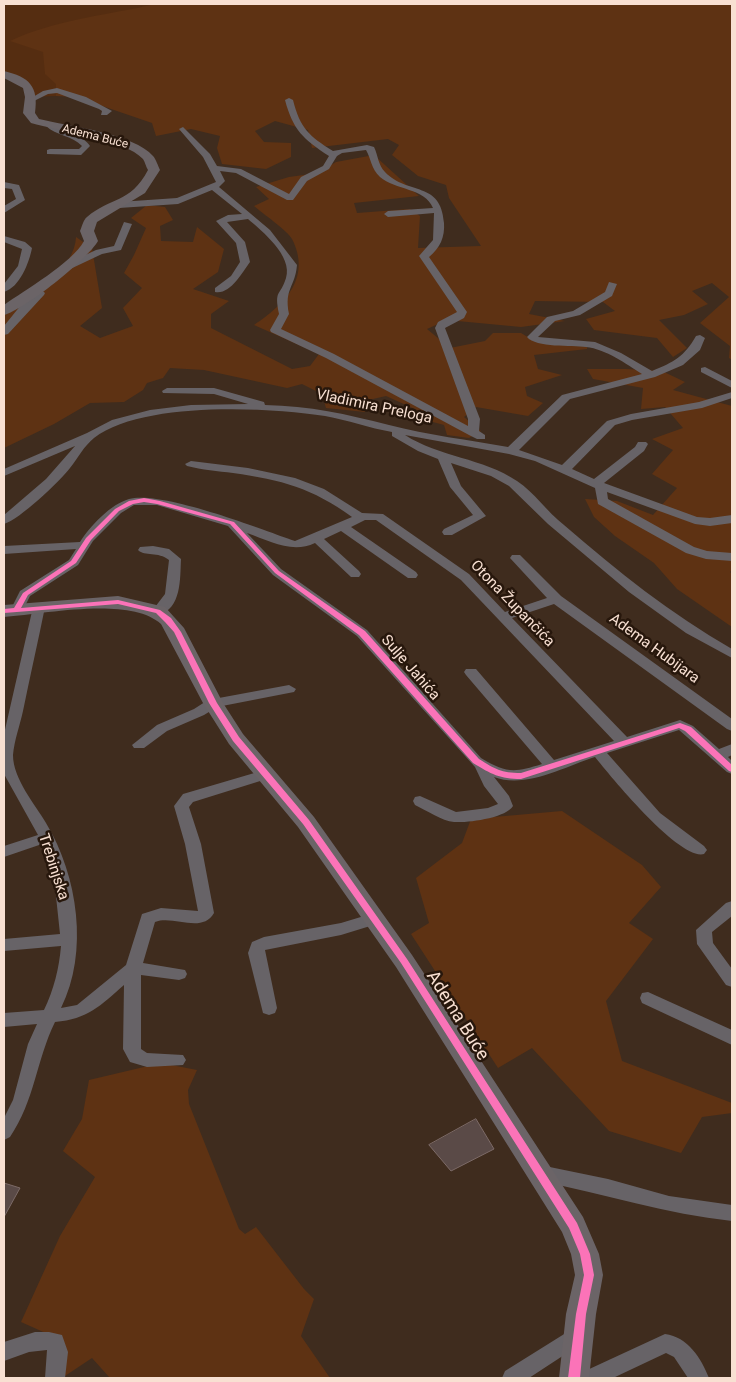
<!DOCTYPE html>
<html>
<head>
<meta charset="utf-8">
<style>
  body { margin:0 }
  #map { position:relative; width:736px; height:1382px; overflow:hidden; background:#3f2c1e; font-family:Roboto,sans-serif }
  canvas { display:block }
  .frame { position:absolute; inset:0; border:5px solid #f8e0d2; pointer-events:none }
</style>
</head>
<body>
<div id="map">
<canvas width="736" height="1382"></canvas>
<div class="frame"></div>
</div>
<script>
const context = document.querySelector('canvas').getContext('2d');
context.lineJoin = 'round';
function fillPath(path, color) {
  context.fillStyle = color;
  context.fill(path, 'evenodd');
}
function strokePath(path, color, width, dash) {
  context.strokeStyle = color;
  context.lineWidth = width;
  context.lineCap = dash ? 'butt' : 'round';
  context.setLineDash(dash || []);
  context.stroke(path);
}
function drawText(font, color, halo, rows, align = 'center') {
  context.font = font + ' Roboto,sans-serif';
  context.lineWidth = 5;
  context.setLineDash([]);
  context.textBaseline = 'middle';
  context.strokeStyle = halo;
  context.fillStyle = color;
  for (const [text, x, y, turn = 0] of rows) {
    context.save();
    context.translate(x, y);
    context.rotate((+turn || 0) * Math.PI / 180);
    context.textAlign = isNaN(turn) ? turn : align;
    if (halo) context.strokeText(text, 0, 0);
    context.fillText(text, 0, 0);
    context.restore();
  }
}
const built = new Path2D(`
  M4 4H278L56 84V96L33 97 31 89 4 71Z`);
const green = new Path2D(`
  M155 4H732V360L729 358 730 346 700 323 729 297 712 283 692 291 708 304 684 315 659 320 687 348 673 357 657 338 594 330 586 319 615 311 603 302 535 301 529 314 565 321 521 327 447 320 427 329 450 348 485 341 493 333H521L536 342 587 344V349L534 355 538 369 562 375 525 387 527 396 543 403 528 416 476 407 464 417 481 431 469 438 447 435 444 425 418 418 417 410 386 396 364 401 365 412 326 408 322 394 302 384 287 388 204 370 170 368 163 378 147 383 143 390 124 402 90 403 54 424 4 448V313C29 297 75 270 76 237L92 248 102 308 80 326 100 338 133 326 123 308 142 288 124 273 134 255 146 228 131 218 147 205 165 207 173 220 160 226 161 241 193 242 197 227 224 249 218 272 193 289 229 301 211 314V328L292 369 310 366 319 354 254 325C284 305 312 278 292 239 287 230 263 214 254 206L269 199 256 187 289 177 318 173 336 162 374 155 419 196 354 203 357 213 410 209 420 216 418 248 481 246 449 198 446 185 418 176 392 155 399 145 388 139 312 148 308 130 275 121 255 131 264 142 291 143V157L266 169 222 164 217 148 220 136 191 129 156 136 152 123 76 97 56 96V84L45 74 43 52 10 41C54 20 108 15 155 4Z
  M587 369H626L662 371 685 382 673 390 732 406V570L730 572 732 574V627L677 589 654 563 615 536 594 517 585 499 617 501 653 515 677 488 652 474 673 450 652 439 683 428 665 407 641 409 643 388 593 379Z
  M562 811 642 865 661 887 629 923 653 939 606 1001 622 1061 732 1103V1113L702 1117 681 1153 609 1131 532 1048 498 1068 411 934 429 923 416 878 462 843 471 819Z
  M161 1063 197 1070 188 1090 189 1104 239 1229 245 1234 256 1227 304 1289 314 1299 301 1336 330 1378H110L92 1358 62 1378H55L59 1339 21 1322 60 1236 95 1177 63 1151 82 1119 89 1080Z`);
const building = new Path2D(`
  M476 1119 494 1149 451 1171 429 1145Z
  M4 1183 20 1188 4 1217Z`);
const street = new Path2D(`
  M57 88 86 97 112 111 107 115H101L102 111 99 109 57 93 48 94 32 102 28 100 43 91Z
  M289 98 293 100C300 128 309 136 333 151L367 145 374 147C378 155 378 165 385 172 408 196 441 180 444 223 445 237 440 248 429 257L467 312 464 318 445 328 480 419 479 431 485 435V439H477L469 435 326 358 271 332 270 330 279 314C274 289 280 297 286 278 293 256 262 231 248 219L227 222 245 242 250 262C242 273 230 295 215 292V288L231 276 240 262 236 243 216 221 228 215 242 214 212 190 178 204 119 208 115 205 119 202 177 198 216 182 203 157 179 129 183 127 210 154 217 166 241 169 289 194 301 177 323 166 329 156C303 139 293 130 285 100ZM366 150C371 158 371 169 380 177 395 190 425 188 433 208L388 211 384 214 388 217 434 213 433 240 419 256 457 312 438 322 435 328 468 419V426L334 354 281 329 289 314C284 288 295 288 297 265L270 230 219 187 225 181 220 171 236 173 287 200H293L307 181 329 169 337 156 342 153Z
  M47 124C57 123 85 137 90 146L81 155 47 154V150L50 149H79L82 146C72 135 56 136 46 126Z
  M4 182 19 185 25 200 4 213V206L16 199 12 189 4 188Z
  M124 222 132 224 121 250 102 254 66 271H60V267L96 250 114 246Z
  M4 236 25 242 32 248C29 263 20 287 4 292V284L18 266 22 249 4 242Z
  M609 282 617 284 612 296 580 315 555 321 538 337 595 342 621 353 652 371C674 362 684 357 696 336L700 335 705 338 700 350 683 365 655 377 570 399 519 450 562 465 607 421 631 414 699 402 732 392V398L702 408 632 420 615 425 572 469 594 479 635 447 638 442H646L648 444 644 451 604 483 697 517 710 518 732 515V523L710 526 695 524 607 492 608 499 694 547 707 551 732 553V561L706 559 686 553 598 504 595 488 535 461 509 454 405 435C439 457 483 458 517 481 534 492 547 512 564 525 617 571 671 614 732 649V658L686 633 629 592 548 524 509 486 491 476 451 463 461 486 486 516 452 535H444L442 532 444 529 473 515 450 487 438 459 418 451 392 436V432C369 428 348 420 325 416 267 407 142 401 94 438 84 446 78 458 70 468 60 481 19 520 4 524V515L46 479 75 446 4 476V469L87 433 112 420 150 410 191 405 248 404 214 394 163 393 162 391 167 388H214L264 402 265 405C310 406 346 414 389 425 428 435 469 440 508 447L562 395 642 374C626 364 606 349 586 347 572 345 536 348 527 337L547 317 573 311 605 292Z
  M32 287H38L45 293 44 295 8 334 4 335V326L21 305 35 294 30 289Z
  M705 367 732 381V388L701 372V368Z
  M191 461 248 468 295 478 324 489 362 513 383 514 469 574 505 612 547 598 510 558 512 555H520L561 596 732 719V731L727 729 554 604 512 618 627 737 680 720 693 726 719 749 732 744V755L728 757 732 761V774L727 772 679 730 607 753 660 813 704 846 707 850 704 854C680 861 611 777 595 757 564 767 525 789 494 777L509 796 513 806C506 818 468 823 454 822 442 821 426 810 415 805L413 801 415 797 420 796 456 812 488 808 498 804 484 786 475 767 357 636 273 575 228 526 157 505H134L121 513 93 541 78 565 30 596 22 612H12L11 609 20 591 69 560 76 549 4 554V546L80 542C90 526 111 504 129 499 161 490 261 529 295 541L352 517C312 488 282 480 233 473 218 471 202 470 187 466L185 464ZM365 520H376L461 580 614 741 554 760 476 669H466L464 672 466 675 542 764C514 773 506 773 481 758L367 630 281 569 247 533C270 541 292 554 315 543L351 577H359L361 574 359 571 324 539 341 531 408 578H416L418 575 416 572 351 527Z
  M153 546 169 549 181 559C180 578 182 609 158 615L152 611 165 594 169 560C158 551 145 557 138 550L140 547Z
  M39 603 45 607C38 642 30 676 23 711 20 725 14 741 13 755 13 779 35 804 46 823 78 876 89 952 61 1008L77 1005 126 965 142 914 161 908 198 911 185 844 174 806 183 794 268 769 275 774 273 777 193 802 189 807 201 844 214 913C202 934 174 915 155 922L143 963 185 970 187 974 185 978 179 980 141 975V1049L147 1053 183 1055 186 1060 183 1065 147 1067 130 1062 123 1049 124 985C100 1006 88 1019 55 1022 36 1061 35 1100 10 1137L4 1140V1118L13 1100 28 1044 37 1024 4 1027V1013L44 1010C54 989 59 969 61 946L4 951V939L60 934 55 887 42 844 4 857V846L38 835 4 774V734L33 607Z
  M289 685 296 689 294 692 217 707 204 715 167 731 144 748H134L132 745 157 725 194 709 208 700Z
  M732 901V916L712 932 713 943 732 969V987L726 985 697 944 696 930 726 903Z
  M374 913 380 915 382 919 380 923 341 935 265 950 277 1008 275 1013 269 1015 263 1013 248 953 252 942 264 937 341 923Z
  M648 992 732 1030V1045L642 1003 640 998 642 993Z
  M540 1165 608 1179 669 1196 732 1205V1221C667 1214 604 1194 540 1181L533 1179 531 1173 533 1167Z
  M577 1326 584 1328 587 1335 584 1342 529 1378H502L505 1371Z
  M35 1332H49L62 1335 68 1352 65 1378H45L47 1350 29 1352 4 1361V1342Z
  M665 1334C688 1337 701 1358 709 1378H688L674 1357 666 1353 613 1378H582L585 1371Z`);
const secondary = new Path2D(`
  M4 71C29 77 39 86 35 113L39 119C68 126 135 134 153 156 156 159 158 166 160 170L145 193 97 222 94 231 98 241C88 259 24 310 4 315V305C25 290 72 263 84 241L80 231C82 227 83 220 87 217 110 197 130 204 148 170 146 167 145 162 143 159 125 139 58 131 31 123L23 113 25 97 23 88 4 78Z
  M118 596 165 607 184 628 223 703 243 734 314 817 412 955 583 1217 599 1254 603 1275 596 1314 589 1378H559L566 1314 575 1275 571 1254 562 1232 396 967 298 827 229 744 203 703 161 624C130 596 45 614 4 617V605Z`);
const cycleway = new Path2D(`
  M144 498 160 501 234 522 279 571 365 631 479 759C495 769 501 773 521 773L680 723 691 727 732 765V772L729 771 685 731 679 728 521 779C500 779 491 774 473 763L359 635 275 573 230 524 157 504 144 502 133 504 119 511 91 540 76 563 28 595 21 608 118 600 160 610 171 618 181 632 217 703 239 737 309 820 407 959 577 1223 590 1254 594 1275 586 1314 580 1378H568L576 1314 584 1275 580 1254 569 1228 401 963 303 824 233 741 209 703 174 632 165 622 156 613 118 604 4 613V609L14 608 23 593 71 561 86 538 115 509 129 501Z`);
const farStreetnames = [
  ["Adema Buće",95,137,14]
];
const streetNames = [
  ["Vladimira Preloga",374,407,12],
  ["Otona Župančića",512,604,46],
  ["Adema Hubijara",654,649,36],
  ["Sulje Jahića",410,668,49],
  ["Trebinjska",53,867,72]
];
const nearStreetnames = [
  ["Adema Buće",457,1016,58]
];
fillPath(built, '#552d11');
fillPath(green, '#5e3213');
fillPath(building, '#5a4a47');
strokePath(building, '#7c6a67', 1);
fillPath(street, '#676367');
fillPath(secondary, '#6b6467');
fillPath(cycleway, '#fb73b8');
drawText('12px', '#f8e0d2', '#27170c', farStreetnames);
drawText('15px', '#f8e0d2', '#27170c', streetNames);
drawText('18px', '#f8e0d2', '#27170c', nearStreetnames);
</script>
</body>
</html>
